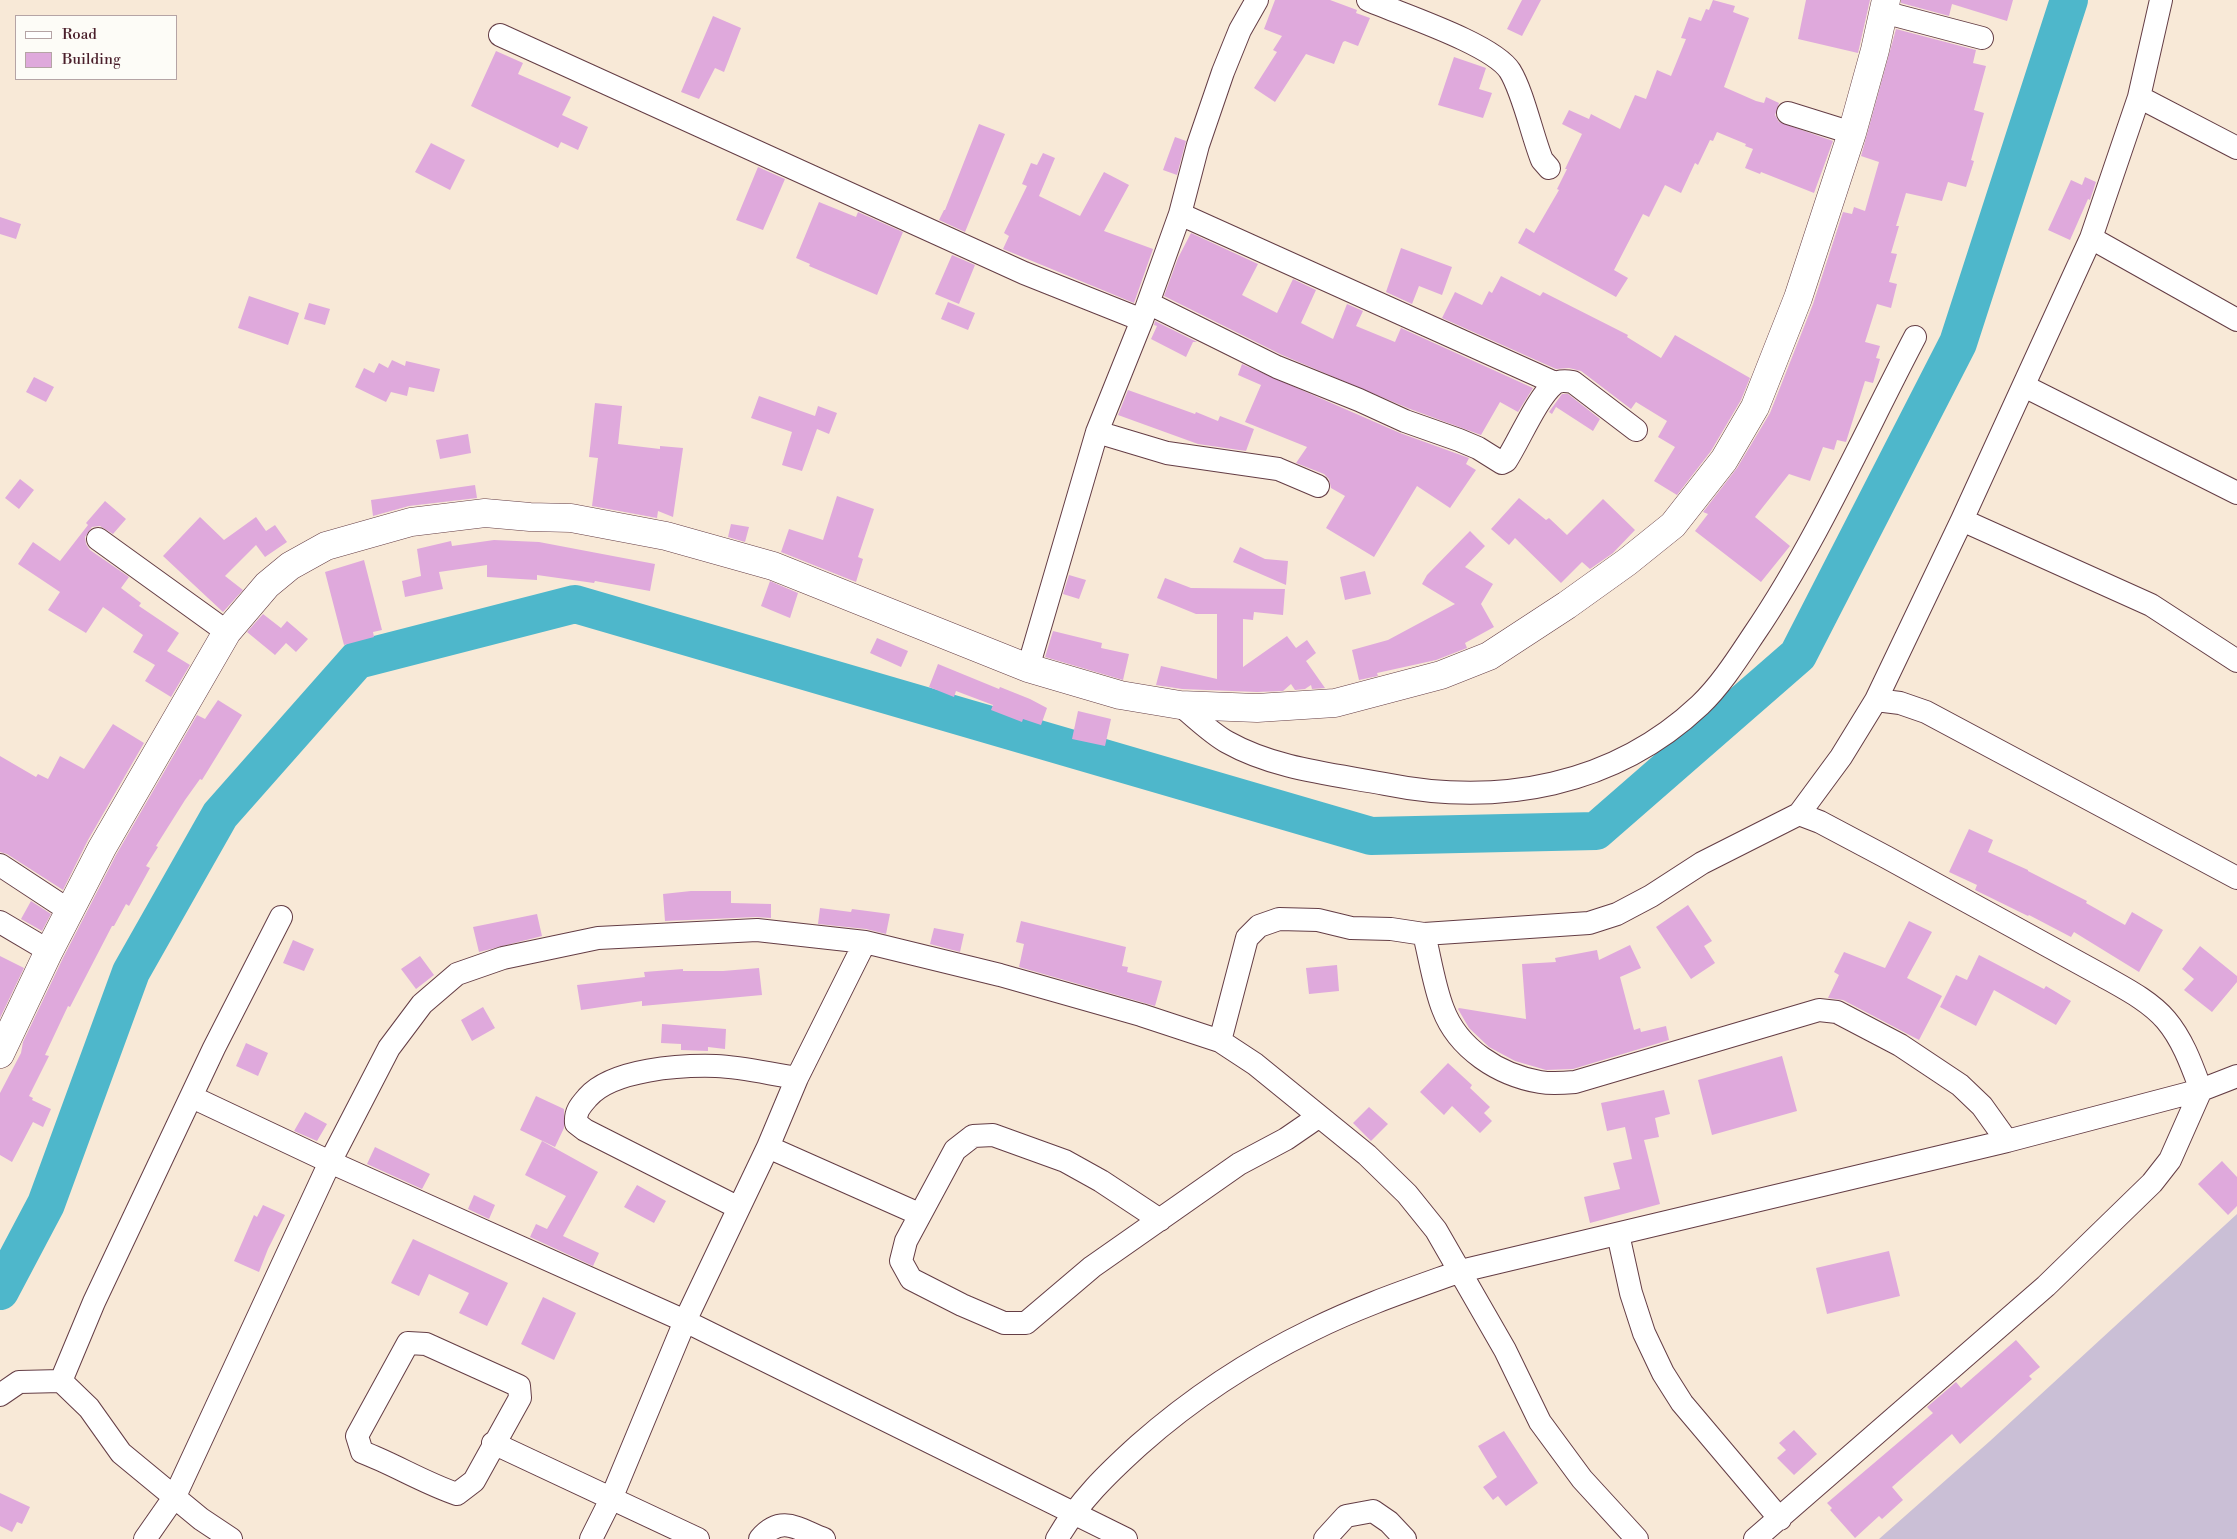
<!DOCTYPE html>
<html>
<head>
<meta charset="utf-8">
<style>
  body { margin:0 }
  #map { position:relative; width:2237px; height:1539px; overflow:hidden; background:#f8e9d7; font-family:"Libre Bodoni",serif }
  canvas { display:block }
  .legend { position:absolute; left:15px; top:15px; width:162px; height:65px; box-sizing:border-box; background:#fdfcf7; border:1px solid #b5a4a5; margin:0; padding:6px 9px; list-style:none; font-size:15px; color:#4a1f2b }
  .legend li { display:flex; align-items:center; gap:10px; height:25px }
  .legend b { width:25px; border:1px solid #b5a4a5 }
</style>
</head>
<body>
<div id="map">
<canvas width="2237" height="1539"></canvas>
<ul class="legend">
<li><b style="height:6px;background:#fff"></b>Road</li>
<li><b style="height:14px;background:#dfa9dc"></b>Building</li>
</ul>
</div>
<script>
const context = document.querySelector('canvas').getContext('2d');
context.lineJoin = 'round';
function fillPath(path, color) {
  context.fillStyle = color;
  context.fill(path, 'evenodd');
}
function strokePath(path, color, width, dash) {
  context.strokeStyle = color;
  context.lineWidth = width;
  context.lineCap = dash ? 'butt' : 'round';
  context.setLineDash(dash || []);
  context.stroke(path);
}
const industrial = new Path2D(`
  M2237 1214V1539H1879L1990 1441Z`);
const river = new Path2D(`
  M0 1291 46 1204 131 972 220 815 357 660 575 604 1371 836 1596 831 1798 655 1958 343 2069 0`);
const building = new Path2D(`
  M1275 0H1330L1357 10 1356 13 1370 18 1358 46 1345 41 1343 42 1334 64 1306 54 1275 102 1254 88 1277 52 1273 50 1282 36 1264 29Z
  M1522 0H1541L1522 36 1507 29Z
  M1713 0 1735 6 1733 12 1749 18 1724 87 1756 101 1764 103 1766 97 1779 103 1775 115 1779 122 1833 141 1814 193 1761 172 1760 174 1745 168 1753 149 1745 146 1746 144 1717 132 1713 141 1710 140 1698 165 1695 163 1681 193 1665 185 1649 217 1643 214 1614 270 1628 278 1616 297 1518 243 1526 228 1534 233 1559 190 1557 189 1567 169H1565L1582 134 1562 124 1569 110 1589 119 1591 114 1620 129 1635 95 1646 99 1657 70 1671 76 1686 39 1681 38 1689 17 1701 21 1706 9 1709 10Z
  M1806 0H1870L1858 53 1798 39Z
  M1901 0H2013L2007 21 1952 4 1949 16 1901 3Z
  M713 16 741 28 724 72 715 68 699 99 681 92Z
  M1896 29 1976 50 1973 63 1986 66 1974 110 1984 113 1971 160 1974 161 1966 187 1948 182 1942 201 1906 193 1896 226H1899L1891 253 1897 254 1889 282 1897 284 1891 308 1877 304 1865 342 1880 346 1876 358 1880 359 1873 383 1865 381 1846 442 1837 440 1834 450 1823 447 1810 481 1789 474 1755 517 1790 546 1761 582 1695 531 1708 514 1703 512 1737 468 1770 413 1813 304 1843 212 1852 214 1854 207 1865 211 1879 162 1861 156Z
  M496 51 523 63 518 74 571 97 562 115 588 127 578 150 561 142 558 148 471 106Z
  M1454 57 1486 68 1479 89 1492 93 1483 118 1438 105Z
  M979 124 1005 134 965 232 939 220 944 210H945Z
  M1175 137 1186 141 1177 175 1163 170Z
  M431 143 465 160 450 190 415 172Z
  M1043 153 1055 158 1039 196 1080 216 1104 172 1129 185 1104 231 1153 249 1134 303 1003 249 1009 236 1004 233 1027 186 1022 184 1031 163 1037 165Z
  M758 167 785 179 763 230 736 220Z
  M2085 177 2096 182 2090 200 2088 199 2070 240 2048 230 2071 180 2082 185Z
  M819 202 856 217 858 212 903 232 877 295 809 266 810 264 796 258Z
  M0 217 21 224 16 239 0 234Z
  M1191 233 1258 264 1242 295 1277 313 1293 279 1316 290 1301 323 1333 339 1347 304 1363 311 1356 326 1395 342 1401 328 1533 388 1518 412 1500 402 1481 435 1410 409 1282 355 1164 296 1178 258Z
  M1401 248 1452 267 1442 295 1419 286 1412 304 1386 292Z
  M952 255 975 265 959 304 935 294Z
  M1501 276 1540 296 1543 292 1628 335 1627 337 1661 358 1675 335 1750 378 1741 400 1711 451 1677 495 1654 481 1675 447 1658 437 1667 421 1636 402 1631 409 1581 371 1569 368 1556 369 1442 318 1455 292 1482 305 1489 291 1492 293Z
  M249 296 299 313 288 345 238 328Z
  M948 302 975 313 968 330 941 319Z
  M309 303 330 309 325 325 304 319Z
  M1155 321 1197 342H1193L1186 357 1151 339 1157 326 1154 325Z
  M392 360 405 366 406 361 440 369 434 392 409 387 407 396 391 392 386 402 355 387 364 368 374 373 379 363 388 368Z
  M1242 364 1400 433 1469 458 1466 464 1476 470 1450 508 1417 486 1374 557 1326 528 1345 496 1331 488 1329 479 1324 474 1296 463 1307 447 1245 422 1261 385 1238 375Z
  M34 377 54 387 46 402 26 392Z
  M1128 390 1195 414 1196 412 1218 421 1220 416 1254 429 1246 451 1198 444 1118 415Z
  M1562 394H1568L1600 419 1593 431 1556 407 1552 414 1549 412Z
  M759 396 815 416 818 406 837 413 829 434 817 429 802 471 782 465 792 432 751 418Z
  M595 403 622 406 618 444 660 449V446L683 448 673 517 658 511 657 518 592 506 598 458 589 457Z
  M468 434 471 453 440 459 436 440Z
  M20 479 34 490 19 509 5 498Z
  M475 485 477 498 409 506 373 516 371 500Z
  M837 496 874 509 858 557 863 559 856 582 781 552 789 529 823 540Z
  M1519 498 1546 520 1549 518 1567 535 1603 499 1635 530 1613 553 1590 569 1582 562 1561 583 1515 538 1509 545 1491 529Z
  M105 501 126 519 113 534 100 526 92 527 85 537 86 544 90 550 129 577 121 588 141 603 139 606 179 633 167 651 190 665 171 697 145 681 155 665 133 652 143 635 103 607 86 633 48 610 60 592 18 564 33 542 60 561 88 525 86 523Z
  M200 517 224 540 256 517 266 531 275 525 287 542 265 557 256 545 225 576 243 590 223 612 163 556Z
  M731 524 749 527 745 542 728 537Z
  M1470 531 1485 546 1465 567 1493 584 1481 604 1494 627 1465 643 1467 648 1436 660 1377 673 1378 676 1359 680 1352 650 1388 640 1455 604 1422 584 1427 575Z
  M494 540 539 542 655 564 650 591 595 581 594 583 537 575V580L487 577V565L439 572 443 589 405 597 402 581 421 576 417 549 451 541 452 546Z
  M1240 547 1265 559 1288 561 1286 585 1233 562Z
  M364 560 382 630 373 632 374 637 344 645 325 572Z
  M1365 571 1371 594 1345 600 1340 577Z
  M1069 575 1086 580 1079 599 1063 594Z
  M1165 578 1191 588 1285 589 1283 615 1254 612 1253 620 1243 619V667L1287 636 1296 648 1307 640 1316 653 1306 661 1325 688 1312 689 1311 685 1305 689 1295 690 1291 684 1283 691 1257 692 1182 689 1156 685 1161 666 1217 679V614H1196L1157 598Z
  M770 581 798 593 790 618 761 606Z
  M263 614 281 628 287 621 308 639 296 652 286 643 275 655 247 632Z
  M1053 631 1102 643 1101 648 1129 654 1123 680 1045 657Z
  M877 638 908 651 901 667 870 653Z
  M938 664 999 689 1000 687 1030 699 1047 708 1041 725 1023 719 1022 722 991 710 993 705 956 691 954 697 929 687Z
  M218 700 242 715 202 780 200 779 185 800 156 846 158 847 146 866 150 868 129 906 126 904 114 926H112L70 1007 68 1006 45 1055 49 1056 29 1096 33 1098 32 1100 51 1109 43 1127 33 1122 12 1162 0 1155V1093L21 1053 23 1042 63 958 116 855 197 715 205 719Z
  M1078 711 1111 719 1105 746 1072 739Z
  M113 724 144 743 88 840 63 890 7 854 0 852V756L36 777 38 774 48 779 60 756 84 769Z
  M1969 829 1993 840 1988 852 2028 870V871L2087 901 2086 903 2125 925 2132 912 2163 930 2139 972 2074 932 2071 937 2029 915 2028 916 1975 890 1977 885 1949 872Z
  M691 891H731V903L771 904V918L756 917 665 921 663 894Z
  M31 901 51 914 42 931 21 919Z
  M1688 905 1712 941 1704 946 1715 963 1691 979 1656 927Z
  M820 908 851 912 852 909 890 914 886 934 866 929 818 924Z
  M537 914 542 936 479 952 473 927Z
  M1021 921 1126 947 1122 966 1128 967 1127 972 1162 981 1155 1006 1019 967 1024 944 1016 942Z
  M1909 921 1932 932 1907 978 1942 996 1919 1040 1843 1000 1828 998 1839 975 1834 972 1844 952 1885 968Z
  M934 928 964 934 960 952 930 944Z
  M293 940 314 949 304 971 283 963Z
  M1630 945 1641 968 1620 977 1634 1030 1640 1028 1641 1032 1666 1026 1669 1040 1573 1069 1546 1070 1515 1061 1489 1047 1469 1028 1458 1009 1459 1008 1526 1019 1522 964 1556 962 1555 958 1597 950 1599 960Z
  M2200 946 2237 976V982L2212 1012 2184 990 2194 979 2182 969Z
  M1979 955 2044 989 2046 986 2071 1001 2056 1025 1994 990 1976 1026 1940 1007 1956 975 1967 980Z
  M0 956 24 968 0 1018Z
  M420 956 434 975 416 989 401 969Z
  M1337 965 1339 991 1309 994 1306 968Z
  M759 968 762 995 642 1006V1001L581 1010 577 985 645 977 644 972 683 969V971H723Z
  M483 1007 495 1028 472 1041 461 1020Z
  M662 1024 726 1029 725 1049 708 1047V1051L681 1050V1044L661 1043Z
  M246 1043 268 1053 258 1076 236 1066Z
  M1782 1056 1797 1111 1712 1135 1698 1080Z
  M1448 1063 1472 1085 1470 1088 1490 1107 1484 1113 1492 1121 1480 1133 1452 1106 1444 1115 1420 1092Z
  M1664 1090 1670 1114 1655 1118 1659 1137 1644 1140 1660 1204 1590 1223 1584 1197 1620 1189 1613 1163 1632 1159 1625 1127 1607 1131 1601 1103Z
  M536 1096 564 1109V1128L555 1147 520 1130Z
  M1369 1107 1388 1124 1371 1141 1353 1123Z
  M305 1112 327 1124 317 1141 294 1131Z
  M542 1141 598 1172 563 1236 599 1253 593 1266 530 1237 536 1224 547 1229 566 1196 525 1175Z
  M375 1147 430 1174 422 1189 367 1164Z
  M2222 1161 2237 1177V1206L2228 1215 2198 1184Z
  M637 1185 666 1201 654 1223 624 1207Z
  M474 1195 495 1205 489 1219 468 1209Z
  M263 1205 285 1215 268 1249 259 1272 234 1261 254 1215 257 1217Z
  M413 1239 508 1283 487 1326 459 1313 469 1293 429 1274 419 1296 391 1283Z
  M1889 1251 1900 1296 1827 1314 1816 1268Z
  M543 1297 576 1313 554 1360 521 1344Z
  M2016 1340 2040 1367 2029 1376 2032 1379 1960 1444 1952 1434 1892 1487 1903 1500 1882 1519 1879 1516 1855 1538 1830 1510 1832 1508 1827 1503 1933 1413 1927 1407 1956 1382 1961 1388Z
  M1794 1430 1817 1454 1794 1475 1777 1458 1786 1450 1779 1443Z
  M1504 1431 1538 1483 1506 1506 1498 1496 1493 1500 1483 1487 1497 1477 1478 1446Z
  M0 1493 30 1507 22 1524 17 1522 12 1532 0 1526Z`);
const street = new Path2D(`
  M1368 0C1400 14 1493 44 1510 71 1523 92 1532 135 1542 160L1549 168
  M1883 12 1982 38
  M500 35 1024 273 1142 320
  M2139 97 2237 148
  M1788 113 1852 133
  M1180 214 1555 383
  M2091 238 2237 320
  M1148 303 1277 367 1359 400 1405 421 1459 440 1478 448 1502 463 1506 461C1519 441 1537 398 1554 384 1559 380 1567 381 1573 382L1636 430
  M2024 386 2237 493
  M1097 432 1167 453 1278 469 1318 486
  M1962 520 2151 605 2237 661
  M98 539 227 632
  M1028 668 1097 432 1142 320 1180 214 1198 145 1223 72 1240 30 1257 0
  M1876 700 1900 703 1926 712 2237 878
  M1180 705C1195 717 1211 733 1227 742 1275 769 1332 774 1385 784 1499 807 1614 786 1700 705 1721 685 1738 658 1754 634 1817 541 1863 436 1915 337
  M1799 814 1841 757 1876 700 1962 520 2091 238 2139 97 2161 0
  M0 865 70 911
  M0 922 49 951
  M1424 934C1430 958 1434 986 1443 1009 1458 1049 1499 1075 1540 1082 1551 1084 1564 1083 1575 1082L1819 1010 1837 1012 1900 1045 1960 1085 1982 1106 2007 1141
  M1220 1041 1247 938 1259 926 1279 919 1318 920 1351 928 1391 929 1424 934 1589 923 1617 914 1651 896 1702 863 1799 814 1820 822 1886 857 2103 976C2124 988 2150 1001 2166 1020 2183 1040 2192 1066 2201 1090L2170 1160 2152 1183 2046 1286 1755 1539
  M192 1097 330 1162 685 1321 1126 1539
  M768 1147 919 1214
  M737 1207 585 1130 576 1123C575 1111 581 1105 588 1097 613 1069 681 1065 716 1066 743 1067 770 1074 797 1078
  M1160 1220 1101 1181 1065 1161 993 1135 973 1136 955 1150 906 1241 901 1261 911 1279 962 1305 1004 1323H1026L1092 1267 1239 1164 1286 1139 1318 1117
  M1618 1234 1631 1293 1644 1333 1663 1373 1682 1403 1780 1519
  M408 1343 426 1344 519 1386 520 1398 474 1481 457 1494C424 1483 394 1464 362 1452L357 1436Z
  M61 1381 94 1302 214 1048 281 917
  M0 1395 19 1382 61 1381 89 1408 121 1453 201 1519 231 1539
  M493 1443 698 1539
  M145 1539 175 1496 330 1162 389 1048 422 1004 457 974 503 958 598 938 757 930 865 942 1000 975 1141 1015 1220 1041 1255 1064 1367 1155 1407 1194 1436 1230 1505 1350 1540 1422 1582 1479 1637 1539
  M591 1539 611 1499 685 1321 768 1147 797 1078 865 942
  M760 1539C781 1514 798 1529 824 1539
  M1057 1539C1079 1501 1107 1474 1139 1445 1191 1399 1250 1360 1312 1330 1360 1306 1411 1289 1461 1271L2007 1141 2201 1090 2237 1076
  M1325 1539 1346 1516 1373 1511 1389 1522 1405 1539`);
const secondary = new Path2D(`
  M0 1054 49 951 102 848 227 632 267 585 290 566 326 546 411 522 485 513 530 517 571 518 666 536 773 566 1028 668 1120 695 1180 705 1257 708 1335 703 1441 675 1489 656 1567 605 1627 562 1673 525 1724 460 1755 407 1798 298 1852 133 1875 50 1886 0`);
fillPath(industrial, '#cabfd6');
strokePath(river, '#4eb7cb', 38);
fillPath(building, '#dfa9dc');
strokePath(street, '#643d45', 24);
strokePath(secondary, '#643d45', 29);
strokePath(street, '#fff', 22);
strokePath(secondary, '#fff', 28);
</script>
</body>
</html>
